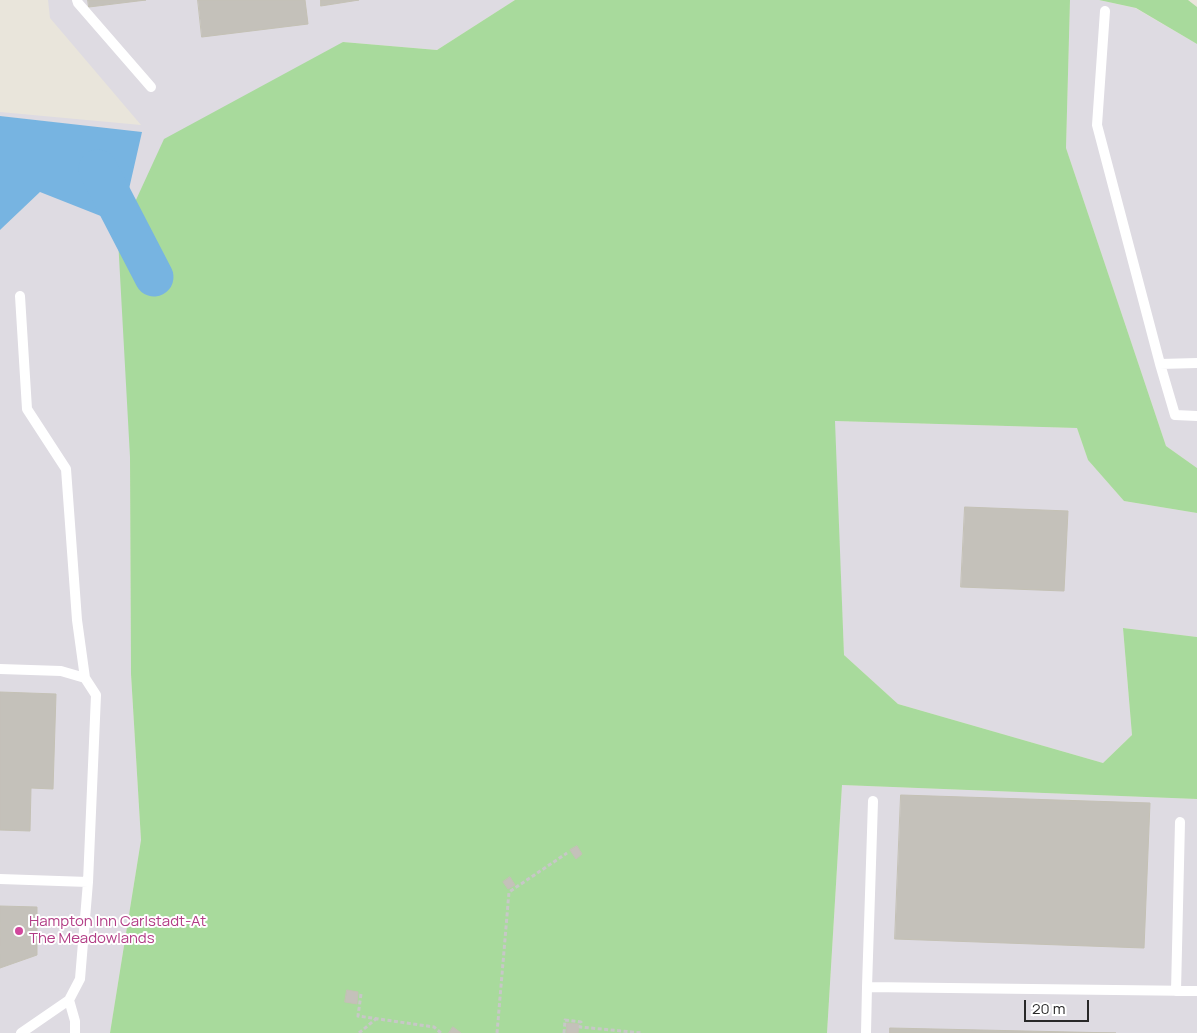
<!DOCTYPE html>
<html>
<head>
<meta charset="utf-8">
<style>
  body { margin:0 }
  #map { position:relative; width:1197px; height:1033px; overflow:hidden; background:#e9e5db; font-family:Manrope,sans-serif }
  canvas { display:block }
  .scale { position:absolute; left:1024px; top:1000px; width:65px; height:22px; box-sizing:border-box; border:2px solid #282828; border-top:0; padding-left:6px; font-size:15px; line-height:18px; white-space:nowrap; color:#282828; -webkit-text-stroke:4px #fff; paint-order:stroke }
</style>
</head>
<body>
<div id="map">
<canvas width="1197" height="1033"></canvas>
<div class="scale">20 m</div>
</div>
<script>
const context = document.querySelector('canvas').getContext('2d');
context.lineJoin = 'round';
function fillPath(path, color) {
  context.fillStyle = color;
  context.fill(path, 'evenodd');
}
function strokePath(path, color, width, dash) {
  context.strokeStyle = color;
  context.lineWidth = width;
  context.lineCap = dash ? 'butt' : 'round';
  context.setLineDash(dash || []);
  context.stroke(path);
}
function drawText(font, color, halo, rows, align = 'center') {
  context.font = font + ' Manrope,sans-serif';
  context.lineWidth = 4;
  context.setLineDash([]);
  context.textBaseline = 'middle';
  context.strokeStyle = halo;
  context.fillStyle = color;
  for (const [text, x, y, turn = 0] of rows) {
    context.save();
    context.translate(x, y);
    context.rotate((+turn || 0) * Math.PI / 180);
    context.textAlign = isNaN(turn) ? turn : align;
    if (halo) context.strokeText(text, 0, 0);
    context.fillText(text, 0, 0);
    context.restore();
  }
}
const industrial = new Path2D(`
  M48 0H515L437 50 343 42 130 457 131 674 141 840 110 1033H0V230L40 192 142 133 0 116V112L141 125 50 18Z
  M1070 0H1099L1135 8 1197 44V468L1166 446 1066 148Z
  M834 421 1077 428 1088 460 1124 501 1197 513V637L1123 628 1132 735 1103 763 898 704 844 655Z
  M842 785 1197 799V1033H827Z`);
const green = new Path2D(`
  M515 0H1070L1066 148 1166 446 1197 468V513L1124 501 1088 460 1077 428 835 421 844 655 898 704 1103 763 1132 735 1123 628 1197 637V799L842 785 827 1033H110L141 840 131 674 130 457 118 239 164 139 343 42 437 50Z
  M1099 0H1188L1197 7V44L1136 8Z`);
const water = new Path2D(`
  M0 116 142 132 121 224 40 192 0 230Z`);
const river = new Path2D(`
  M98 169 154 277`);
const building = new Path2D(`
  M88 0H146L89 7Z
  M198 0H305L308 24 202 37Z
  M321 0H359L321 6Z
  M965 507 1068 511 1064 591 961 587Z
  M0 692 56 694 53 789 31 788 30 831 0 830Z
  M901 795 1150 803 1144 948 895 939Z
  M577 846 582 854 576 859 570 850Z
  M510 877 515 885 508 889 503 882Z
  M0 906 37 907V955L0 968Z
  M347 990 358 992 357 1004 345 1002Z
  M567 1023 579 1024 578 1033H567Z
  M453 1027 461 1033H449Z
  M890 1028 1116 1033H890Z`);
const path = new Path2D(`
  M361 994 358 1016 434 1027 441 1033
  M359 1033 377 1018
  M497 1033 509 892 567 853
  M564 1033 565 1020 581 1022 580 1027 643 1033`);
const lane = new Path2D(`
  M77 0 78 3 151 87
  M1105 11 1097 125 1160 364 1197 363
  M20 296 27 409 66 469 77 620 85 678
  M1160 364 1175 415 1197 416
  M0 669 61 671 85 678 96 695 88 882 80 979 69 1000 21 1033
  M0 879 88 882
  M867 987 873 801
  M1176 991 1180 822
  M69 1000 75 1021V1033
  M866 1033 867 987 1197 991`);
const markers = [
  [19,931,5,"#d1479c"]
];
const hotelNames = [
  ["Hampton Inn Carlstadt-At",29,922],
  ["The Meadowlands",29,939]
];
fillPath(industrial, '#dedbe2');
fillPath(green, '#a8da9c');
fillPath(water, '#77b4e1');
strokePath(river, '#77b4e1', 39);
fillPath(building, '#c4c1ba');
strokePath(building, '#c4c1b5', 1);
strokePath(path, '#c7c7c7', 3, [4, 2.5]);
strokePath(lane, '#fff', 10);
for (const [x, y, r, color] of markers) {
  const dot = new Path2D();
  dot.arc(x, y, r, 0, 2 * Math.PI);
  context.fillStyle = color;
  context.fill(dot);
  strokePath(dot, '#fff', 2);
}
drawText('15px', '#b23c85', '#fff', hotelNames, 'left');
</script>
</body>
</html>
